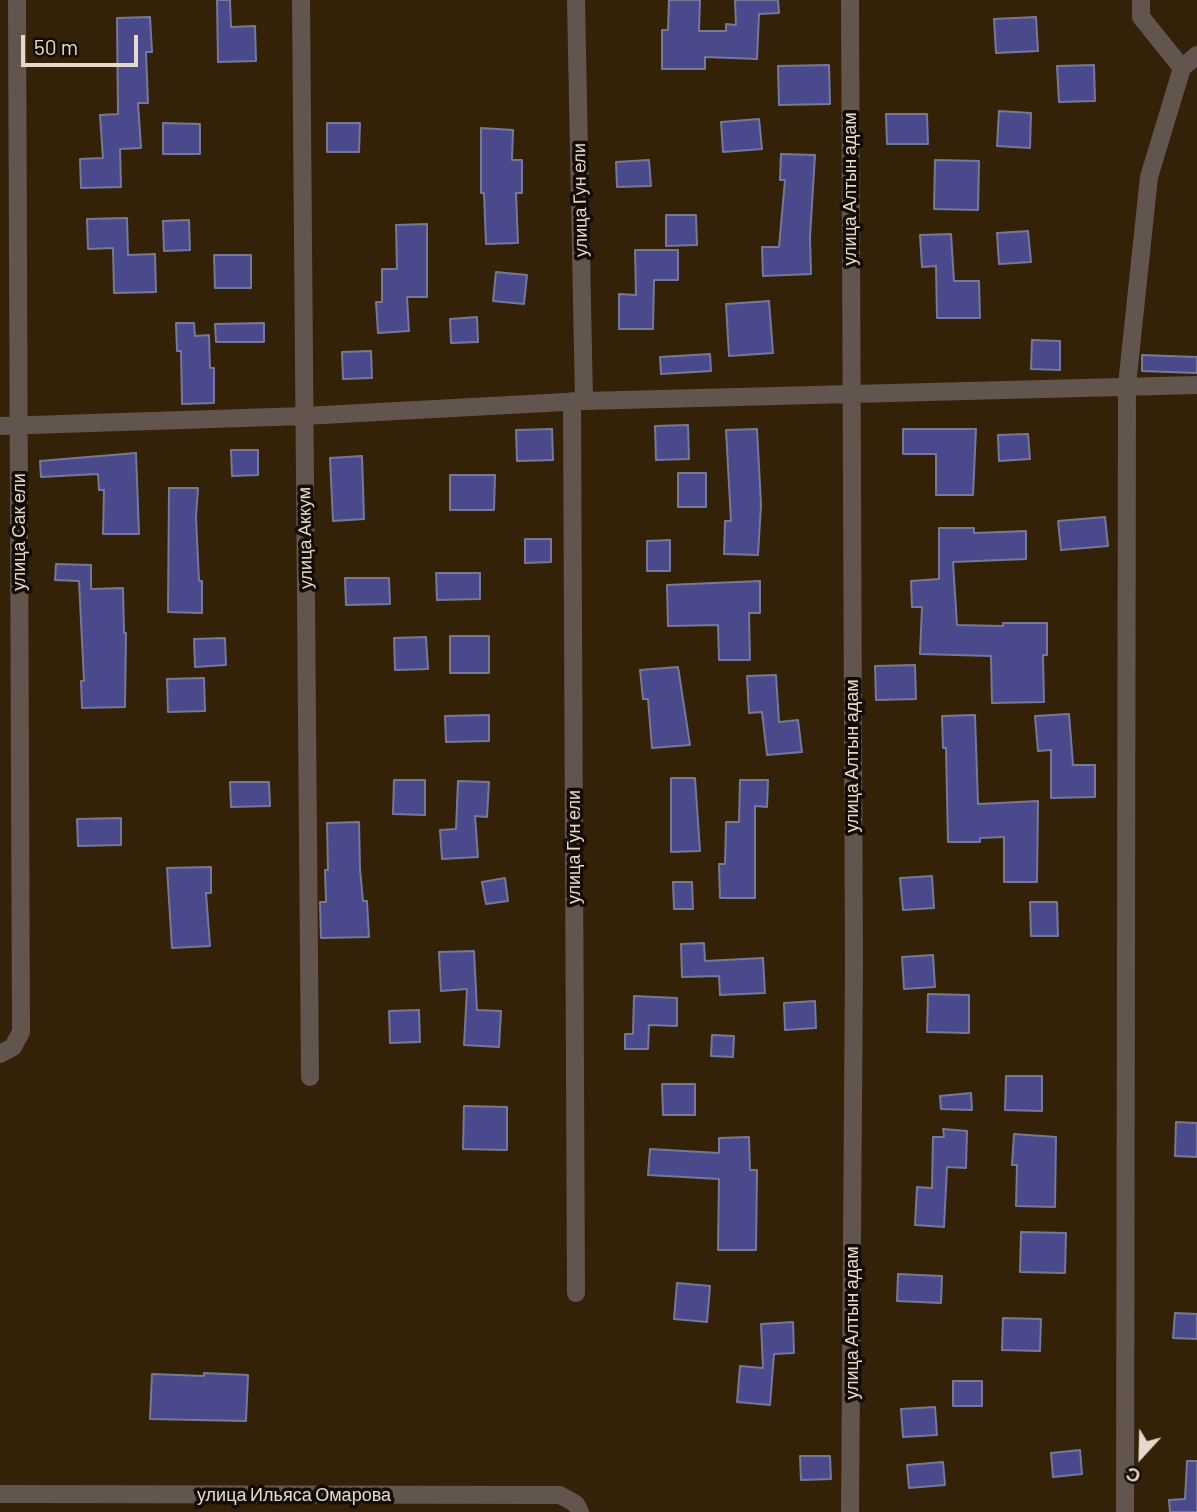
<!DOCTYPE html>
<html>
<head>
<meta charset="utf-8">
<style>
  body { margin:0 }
  #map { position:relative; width:1197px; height:1512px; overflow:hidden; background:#332108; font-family:Barlow,sans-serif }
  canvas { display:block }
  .north { position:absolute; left:1106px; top:1421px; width:70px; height:70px; -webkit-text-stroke:5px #150d04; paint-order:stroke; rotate:202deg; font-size:19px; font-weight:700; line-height:28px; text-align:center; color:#e5d9cb }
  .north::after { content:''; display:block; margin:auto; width:24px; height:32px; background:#e5d9cb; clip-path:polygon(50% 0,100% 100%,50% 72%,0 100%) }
  .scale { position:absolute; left:21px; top:35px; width:117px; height:32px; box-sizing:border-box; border:4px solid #e5d9cb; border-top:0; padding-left:9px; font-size:21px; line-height:24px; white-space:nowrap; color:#e5d9cb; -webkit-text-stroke:5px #150d04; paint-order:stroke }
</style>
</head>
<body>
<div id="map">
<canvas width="1197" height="1512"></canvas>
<div class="north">С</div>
<div class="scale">50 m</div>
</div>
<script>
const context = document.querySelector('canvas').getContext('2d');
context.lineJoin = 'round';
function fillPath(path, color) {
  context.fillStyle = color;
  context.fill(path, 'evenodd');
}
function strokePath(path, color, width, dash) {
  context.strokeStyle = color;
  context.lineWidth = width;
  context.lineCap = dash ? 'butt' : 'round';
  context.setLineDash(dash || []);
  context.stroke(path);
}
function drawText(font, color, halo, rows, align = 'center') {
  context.font = font + ' Barlow,sans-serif';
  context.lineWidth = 7;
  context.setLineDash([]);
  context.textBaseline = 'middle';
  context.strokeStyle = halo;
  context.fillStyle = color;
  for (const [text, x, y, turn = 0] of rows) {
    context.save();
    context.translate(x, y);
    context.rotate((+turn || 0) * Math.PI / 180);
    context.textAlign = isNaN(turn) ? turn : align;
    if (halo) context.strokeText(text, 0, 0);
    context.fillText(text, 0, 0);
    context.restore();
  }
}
const building = new Path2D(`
  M217 0H230L231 27 255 26 256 61 218 62Z
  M669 0H700L699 31H726V24L736 25 735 0H778L779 13 759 14 757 59 705 57V69H662V30H668Z
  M150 17 152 52H146L148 103H138L141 148 120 149 121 187 81 188 80 159 103 158 100 115 118 114 117 18Z
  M1036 17 1038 51 996 53 994 19Z
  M829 65 830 104 779 105 778 66Z
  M1094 65 1095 101 1059 102 1057 66Z
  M999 111 1031 113 1030 148 997 146Z
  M886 114H927L928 144H887Z
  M759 119 762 149 723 152 721 122Z
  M163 123 200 124V154H163Z
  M327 123H360L359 152H327Z
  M481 128 513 130 512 160H522V193H516L518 243 486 244 484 193H481Z
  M781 154 815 155 810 237 811 274 763 276 762 247H779L785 180H780Z
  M649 160 651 186 617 187 616 162Z
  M935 160 979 161 978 210 934 209Z
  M666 215H696L697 245 666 246Z
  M127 218 128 255 155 254 156 292 114 293 113 248 88 249 87 219Z
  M189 220 190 250 164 251 163 221Z
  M427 224V297H407L409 331 378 333 376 302H382V269H397L396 225Z
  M1028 231 1031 262 999 264 997 233Z
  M951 234 954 281H979L980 318H937L936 266 922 267 920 235Z
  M635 250H678V280H654L653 329H619V294L636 295Z
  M214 255H251V288H215Z
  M496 272 527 275 524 304 493 301Z
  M769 301 773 353 729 356 726 304Z
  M477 317 478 342 451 343 450 319Z
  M176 323H194L195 336 209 335 210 368H214V403L182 404 181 351H177Z
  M264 323V342H216L215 324Z
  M1032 340 1060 341V370L1031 369Z
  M371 351 372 378 343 379 342 352Z
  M710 354 711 371 661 374 660 357Z
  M1142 355 1197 357V373L1142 371Z
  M688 425 689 459 656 460 655 426Z
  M552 429 553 460 517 461 516 430Z
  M757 429 761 505 758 555 724 554 725 521H731L726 430Z
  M903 429H976L973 495H936V454H903Z
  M1028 434 1030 459 999 461 998 435Z
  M231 450H258V475L232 476Z
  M136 453 139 534H103L104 490H99L98 474 41 477 40 461Z
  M362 456 364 519 333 521 330 458Z
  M678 473H706V507H678Z
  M450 475H495L494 510H450Z
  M169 488H198L196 517 199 581H202V613L168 612Z
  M1105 517 1108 546 1061 550 1058 521Z
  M939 528H974V533L1026 531V559L953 562 957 625 1003 626V623H1047V655H1043L1044 702 992 703 991 656 920 654 922 607H912L911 581 939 579Z
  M525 539H551V562L525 563Z
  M670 540V571H647V541Z
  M56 564 91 565V589L123 588 124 633H126L125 707 82 708 81 681H84L79 581 55 580Z
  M436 573H480V599L437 600Z
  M345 578H389L390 604 346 605Z
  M760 581V613H749L750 660H719L718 625 668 626 667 585Z
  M450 636H489V673H450Z
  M426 637 428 669 395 670 394 638Z
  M225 638 226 665 195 667 194 639Z
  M915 665 916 699 876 700 875 666Z
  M678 667 690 745 652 748 648 699H643L640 670Z
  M776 675 779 722 798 720 802 752 767 755 762 712 749 713 747 676Z
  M204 678 205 711 168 712 167 679Z
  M1069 714 1073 765H1095V797L1051 798V750L1038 751 1035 716Z
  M489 715V741L446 742 445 716Z
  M975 715 978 804 1038 801 1037 882H1004V837L980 838V842H948L946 748H943L942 716Z
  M671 778H695L700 851 671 852Z
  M394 780H425V815L393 814Z
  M740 780H768L767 807 755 806V898H720L719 864H725L726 822H739Z
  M458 781 489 782 487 817 475 816 478 857 442 859 440 830 456 829Z
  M230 782H269L270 806 231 807Z
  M121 818V845L78 846 77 819Z
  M359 822 360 869 363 901H367L369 937 321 938 320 902H326L325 870H328L327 823Z
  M211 867V893H206L210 946 172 948 167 868Z
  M932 876 934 908 903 910 900 878Z
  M505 878 508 901 486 904 482 882Z
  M673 882H692L693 909H674Z
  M1030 902H1057L1058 936H1031Z
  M704 943 705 961 763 958 765 993 720 995 719 976 682 977 681 944Z
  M474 951 477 1010 501 1011 499 1047 464 1045 467 989 441 991 439 952Z
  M933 955 935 987 904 989 902 957Z
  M928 994 969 995V1033L927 1032Z
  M634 996 677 998V1026L649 1025 648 1049H625V1034H633Z
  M815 1001 816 1028 785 1030 784 1003Z
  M419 1010 420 1042 390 1043 389 1011Z
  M712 1035 734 1036 733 1057 711 1056Z
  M1006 1076H1042V1111L1005 1110Z
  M662 1084H695V1115H663Z
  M971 1093 972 1110 941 1109 940 1096Z
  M464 1106 507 1107V1150L463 1149Z
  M1176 1122 1197 1123V1157L1175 1156Z
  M943 1129 967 1131 966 1168 947 1167 944 1227 915 1225 917 1187 932 1188 933 1137H944Z
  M1014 1134 1056 1137 1055 1207 1016 1206 1017 1165H1012Z
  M749 1137 750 1170H757L756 1250H718L719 1179 648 1175 650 1149 719 1153V1138Z
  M1021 1232 1066 1233 1065 1273 1020 1272Z
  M898 1274 942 1276 941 1303 897 1301Z
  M677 1283 710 1286 707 1322 674 1319Z
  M1175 1313 1197 1314V1339L1173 1338Z
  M1003 1318 1041 1319 1040 1351 1002 1350Z
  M793 1322 794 1353 774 1354 770 1405 737 1402 740 1366 763 1368 761 1324Z
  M204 1373 248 1375 246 1421 150 1419 152 1374 204 1376Z
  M953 1381H982V1406H953Z
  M935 1407 937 1435 903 1437 901 1409Z
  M1080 1450 1082 1474 1053 1477 1051 1453Z
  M800 1456H830L831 1479 801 1480Z
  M1187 1461H1197V1512H1170L1169 1500 1185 1499Z
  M943 1462 945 1485 909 1488 907 1465Z`);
const minor = new Path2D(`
  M301 0 310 1077
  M576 0 584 401
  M850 0 854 965 850 1512
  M1141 0V17L1182 68
  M572 401 576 1293
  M0 426 304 416 584 401 1197 385
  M0 1054 13 1047 21 1032 17 0
  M0 1494 560 1495 576 1504 580 1512
  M1125 1512 1127 385 1149 177 1182 68 1197 55`);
const streetNames = [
  ["улица Алтын адам",850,189,-90],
  ["улица Гун ели",580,200,-91],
  ["улица Сак ели",19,532,-90],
  ["улица Аккум",305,538,-91],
  ["улица Алтын адам",852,756,-90],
  ["улица Гун ели",574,847,-90],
  ["улица Алтын адам",852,1323,-90],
  ["улица Ильяса Омарова",294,1495]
];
fillPath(building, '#4a498c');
strokePath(building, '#767897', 2);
strokePath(minor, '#62554d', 18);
drawText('18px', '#e5d9cb', '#150d04', streetNames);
</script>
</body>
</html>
